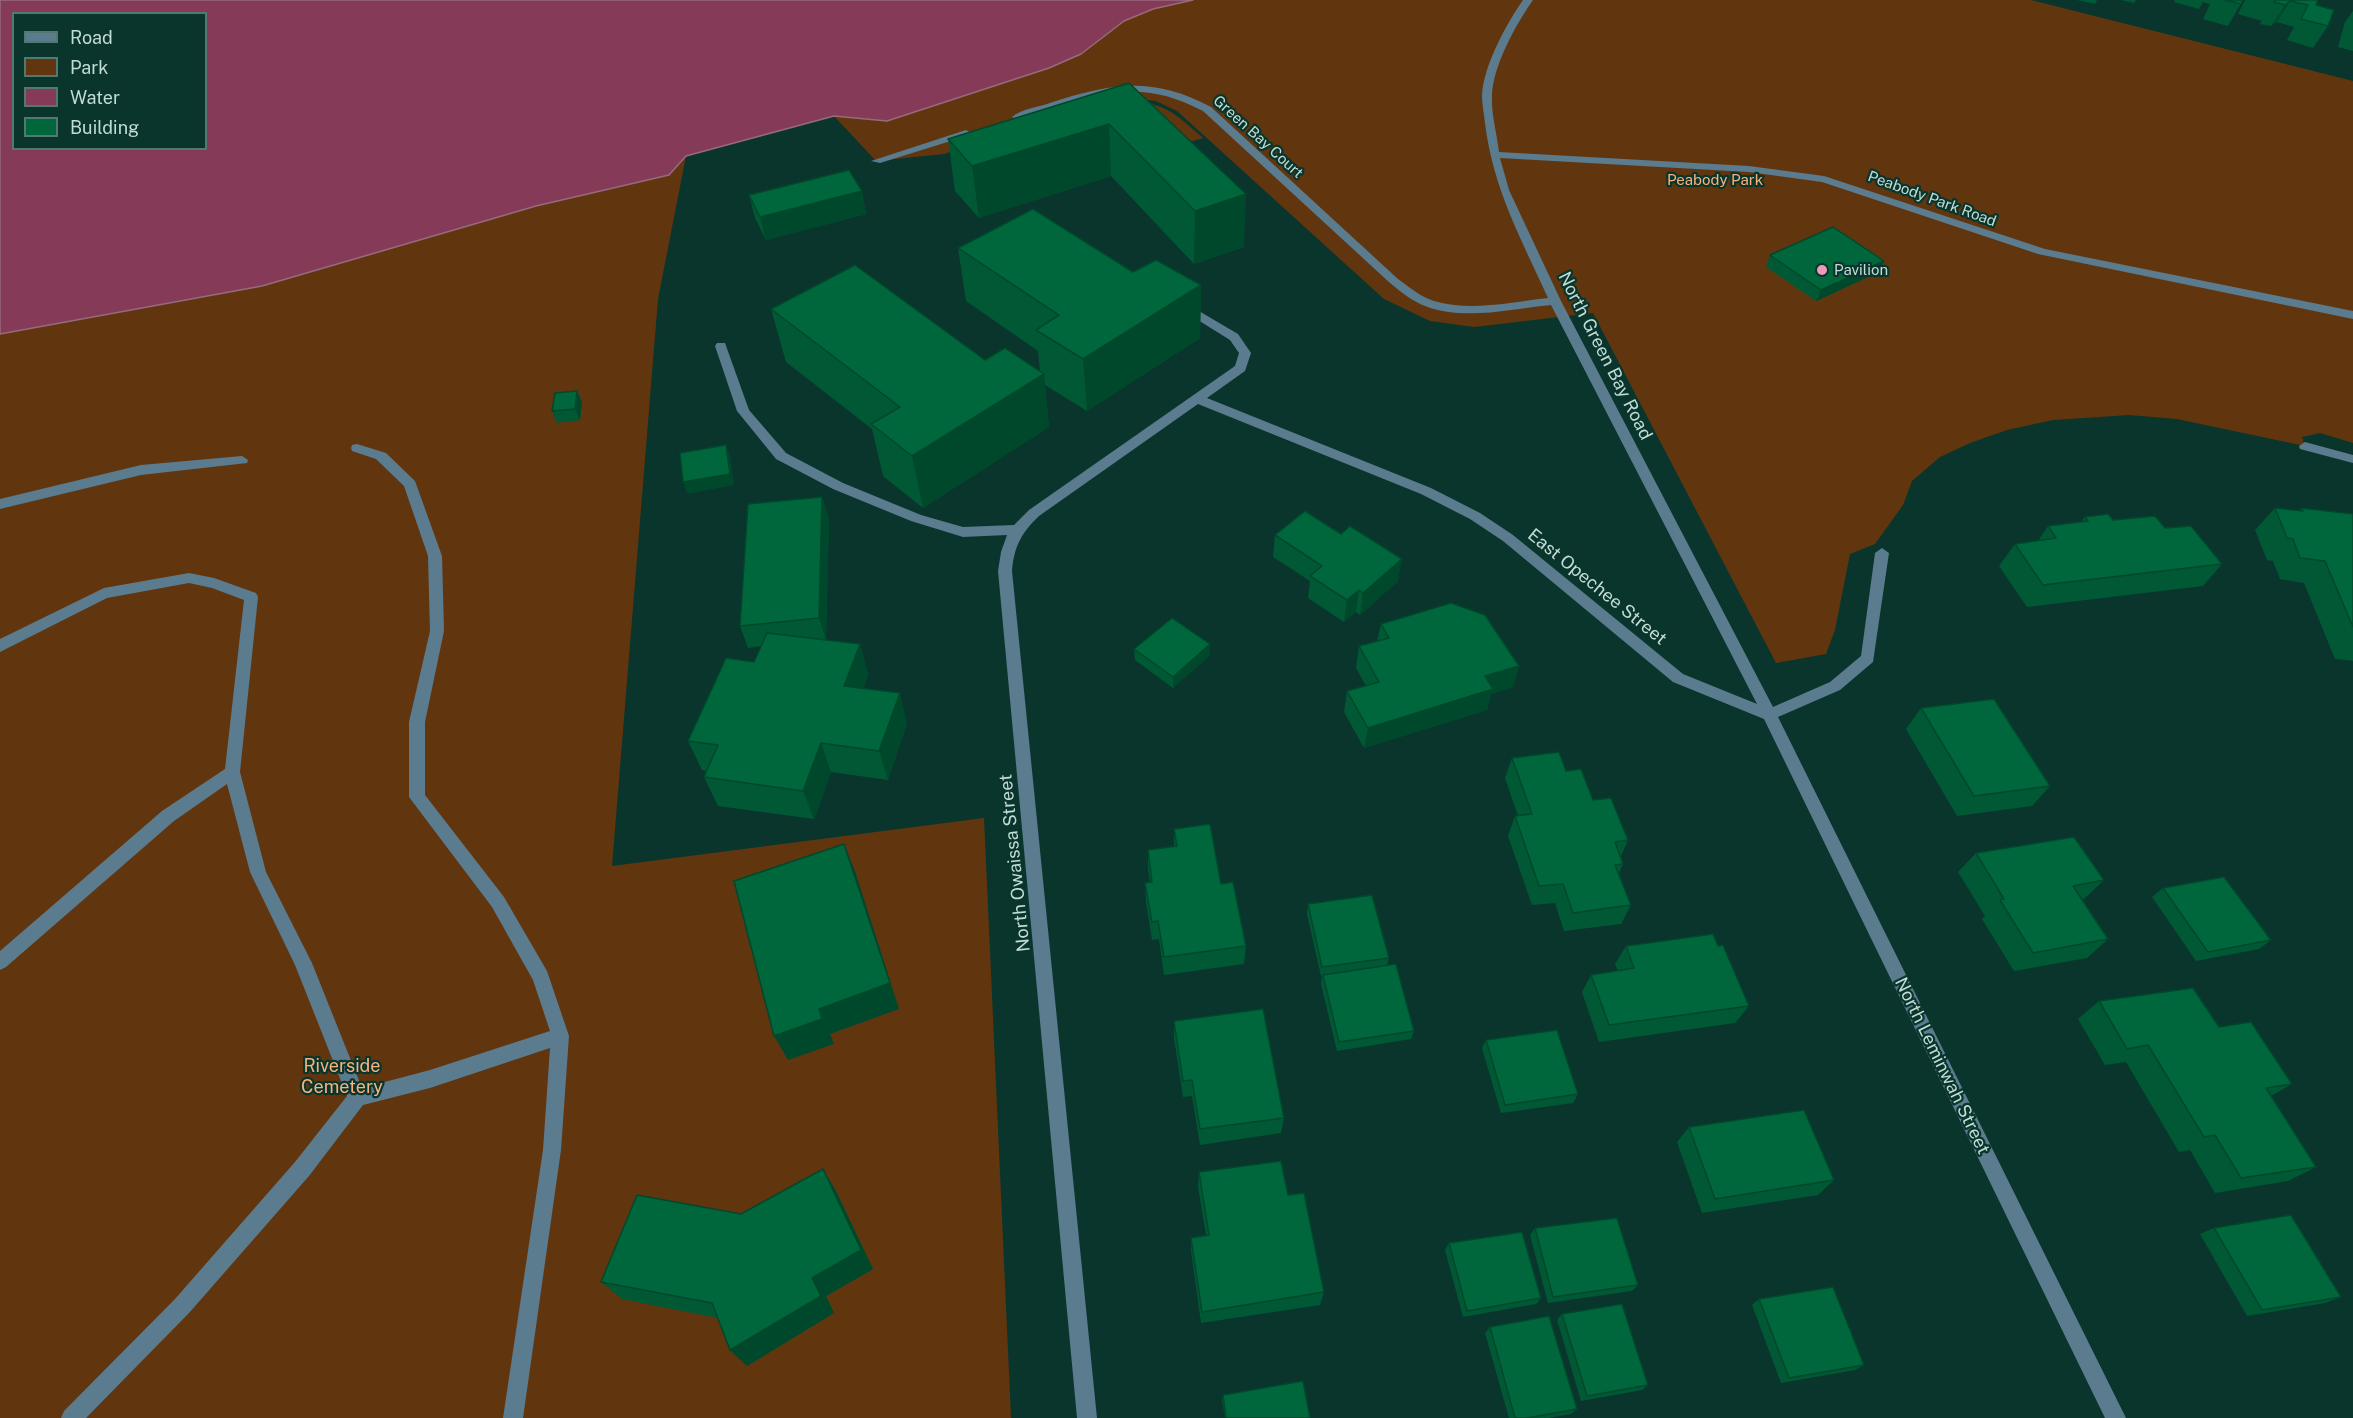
<!DOCTYPE html>
<html>
<head>
<meta charset="utf-8">
<style>
  body { margin:0 }
  #map { position:relative; width:2353px; height:1418px; overflow:hidden; background:#0a352d; font-family:"Public Sans",sans-serif }
  canvas { display:block }
  .legend { position:absolute; left:12px; top:12px; width:195px; height:138px; box-sizing:border-box; background:#0a352d; border:2px solid #537870; margin:0; padding:8px 10px; list-style:none; font-size:18px; color:#c1dcd5 }
  .legend li { display:flex; align-items:center; gap:12px; height:30px }
  .legend b { width:30px; border:2px solid #537870 }
</style>
</head>
<body>
<div id="map">
<canvas width="2353" height="1418"></canvas>
<ul class="legend">
<li><b style="height:8px;background:#5b7b8f"></b>Road</li>
<li><b style="height:16px;background:#61360f"></b>Park</li>
<li><b style="height:16px;background:#853b58"></b>Water</li>
<li><b style="height:16px;background:#00673d"></b>Building</li>
</ul>
</div>
<script>
const context = document.querySelector('canvas').getContext('2d');
context.lineJoin = 'round';
function fillPath(path, color) {
  context.fillStyle = color;
  context.fill(path, 'evenodd');
}
function strokePath(path, color, width, dash) {
  context.strokeStyle = color;
  context.lineWidth = width;
  context.lineCap = dash ? 'butt' : 'round';
  context.setLineDash(dash || []);
  context.stroke(path);
}
function drawText(font, color, halo, rows, align = 'center') {
  context.font = font + ' "Public Sans",sans-serif';
  context.lineWidth = 4.5;
  context.setLineDash([]);
  context.textBaseline = 'middle';
  context.strokeStyle = halo;
  context.fillStyle = color;
  for (const [text, x, y, turn = 0] of rows) {
    context.save();
    context.translate(x, y);
    context.rotate((+turn || 0) * Math.PI / 180);
    context.textAlign = isNaN(turn) ? turn : align;
    if (halo) context.strokeText(text, 0, 0);
    context.fillText(text, 0, 0);
    context.restore();
  }
}
const green = new Path2D(`
  M1193 0H2031L2353 81V443L2320 433 2302 437 2305 446 2177 419 2129 415 2053 420 2007 430 1970 443 1940 457 1912 481 1903 505 1875 544 1850 554 1835 630 1826 654 1776 663 1593 313 1474 327 1430 321 1384 299 1177 111 1156 101 1140 99 1137 102C1168 104 1180 118 1203 138L1163 150 1070 116 944 154 876 161 834 116 887 121 1049 68 1081 54 1124 21 1153 9Z
  M686 156 658 299 612 866 984 818 1011 1418H0V334L262 286 536 206 669 175Z`);
const water = new Path2D(`
  M0 0H1193L1153 9 1124 21 1081 54 1049 68 887 121 834 116 686 156 669 175 536 206 262 286 0 334ZM14 14H206V148H14Z`);
const minor = new Path2D(`
  M1523 0H1533C1516 24 1493 66 1492 95 1491 114 1497 134 1499 152L1749 166 1824 176 2045 249 2353 311V319L2038 254 1822 182 1749 172 1500 158 1509 190 1561 301 1773 707 1830 682 1861 656 1875 553 1882 548 1889 553 1873 662 1840 690 1778 717 2126 1418H2105L1764 719 1673 682 1503 541 1470 519 1421 494 1198 404 1039 516C1021 533 1014 547 1012 571L1097 1418H1077L998 571 1001 552 1007 535 963 537 911 521 833 489 776 459 737 411 715 346 717 343H725L749 410 786 453 843 483 921 515 963 527 1014 525 1029 510 1235 366 1239 353 1230 340 1177 307 1183 303 1187 304 1238 334 1251 353 1245 371 1207 398 1431 488 1480 513 1513 535 1683 674 1757 704 1551 305C1511 309 1464 321 1425 306 1412 301 1401 292 1390 283L1203 111C1129 72 1090 101 1017 120L1012 117C1021 109 1039 107 1050 103 1112 83 1152 76 1211 107L1398 279C1409 287 1421 297 1434 301 1470 312 1512 302 1548 298 1521 238 1493 189 1485 123 1484 114 1482 104 1482 96 1483 66 1507 23 1523 0Z
  M966 130 971 133 970 135 880 163 871 161Z
  M2305 442 2353 455V463L2300 449 2299 446Z
  M357 444 386 453 415 481 442 556 444 631 425 722V795L504 897 547 971 569 1036 561 1150 523 1418H503L543 1150 550 1048 430 1088 363 1105 309 1176 189 1313 86 1418H61L64 1411 175 1299 295 1162 347 1096 295 965 250 872 227 784 174 821 6 967 0 970V951L162 811 225 769 244 600 212 588 189 583 107 598 0 652V639L104 588 189 573 214 578 256 593 258 597 240 772 266 872 312 963 362 1088 430 1070 550 1031 533 980 492 907 409 797V722L430 631 428 556 404 486 376 459 352 451 351 448 352 445Z
  M242 456 248 460 247 463 141 475 0 509V499L141 465Z`);
const wall = new Path2D(`
  M2077 0H2097L2095 4Z
  M2121 0H2136L2134 3Z
  M2175 0H2243L2228 26 2203 19 2210 4 2203 2 2199 9 2174 2Z
  M2245 0H2318L2316 5 2328 26 2313 48 2287 40 2294 27 2277 22 2271 26 2260 24 2262 21 2238 14Z
  M2353 11V51L2338 47 2345 22Z
  M1129 83 1244 247 1194 264 1111 176 979 218 955 191 948 139Z
  M862 191 866 214 766 240 755 218 749 195Z
  M958 248 1133 272 1201 285 1200 338 1087 411 1045 385 1049 427 923 508 883 476 872 429 786 362 771 309 985 360 1040 371 1038 351 966 301Z
  M1770 255 1884 261 1879 272 1816 301 1766 267Z
  M577 391 582 402 580 420 557 423 552 411Z
  M822 497 829 519 826 640H824L860 644 868 675 863 688 907 723 888 780 831 772 814 819 718 806 704 777 706 771 702 770 688 741 754 662 761 646 748 648 740 626Z
  M2275 508 2299 511 2301 508 2353 514V661L2335 659 2304 583 2280 579 2273 561 2267 560 2255 530Z
  M2085 517 2113 520 2165 528 2222 564 2203 586 2027 607 1999 566 2015 544 2038 541 2048 526 2081 522Z
  M1275 535 1398 581 1360 615 1356 612 1344 622 1308 598 1310 581 1273 557Z
  M1381 624 1519 666 1513 687 1491 694 1487 710 1364 748 1344 712 1347 691 1366 686 1356 668 1359 646 1377 641Z
  M1210 644V655L1173 688 1135 660 1134 649Z
  M1921 708 2050 786 2032 806 1957 816 1906 729Z
  M1512 758 1566 771 1593 800 1628 840 1621 856 1623 864 1619 873 1631 905 1621 924 1564 931 1555 903 1532 905 1508 836 1515 816H1518L1505 778Z
  M1174 829 1221 884 1246 946 1244 964 1164 975 1159 939 1152 940 1146 902 1145 883 1150 882 1148 869V850L1174 846Z
  M1976 853 2104 880 2084 899H2082L2108 939 2087 958 2014 971 1982 919 1985 916 1958 872Z
  M2163 888 2271 940 2259 949 2196 961 2152 897Z
  M1308 904 1389 958 1387 965 1414 1031 1411 1039 1337 1051 1321 984 1322 976H1321L1307 914Z
  M1626 946H1718L1749 1006 1735 1023 1599 1042 1582 992 1591 975 1618 971 1615 964Z
  M2099 1001 2219 1027 2292 1084 2271 1096 2316 1167 2288 1181 2215 1193 2190 1150 2179 1152 2126 1062 2105 1065 2078 1019Z
  M1174 1021 1284 1118 1281 1133 1200 1145 1192 1096 1183 1097 1174 1038Z
  M1486 1040 1578 1094 1573 1103 1501 1113 1482 1048Z
  M1689 1127 1834 1180 1818 1195 1702 1213 1677 1142Z
  M1199 1172 1288 1195 1324 1292 1320 1305 1201 1323 1191 1251V1238L1206 1235 1198 1187Z
  M835 1189 873 1269 826 1296 834 1313 747 1366 730 1350 718 1318 622 1299 601 1282 741 1214Z
  M1535 1228 1638 1285 1632 1291 1548 1303 1530 1235Z
  M2214 1228 2341 1297 2325 1303 2247 1316 2200 1234Z
  M1449 1243 1541 1298 1536 1304 1463 1317 1445 1250Z
  M1759 1299 1864 1365 1855 1370 1781 1383 1752 1305Z
  M1562 1314 1648 1385 1642 1390 1581 1401 1557 1320Z
  M1490 1327 1577 1409 1571 1414 1548 1418H1509L1485 1333Z
  M1223 1395 1310 1418H1225L1222 1400Z`);
const shadedWall = new Path2D(`
  M2290 1 2277 22 2271 26 2285 5Z
  M1109 124 1111 176 979 218 972 166Z
  M862 191 866 214 766 240 760 217Z
  M1246 194 1244 247 1194 264 1195 211Z
  M1884 261 1879 272 1816 301 1821 290Z
  M1201 285 1200 338 1087 411 1083 359Z
  M1044 374 1049 427 923 508 912 456Z
  M577 391 582 402 580 420 575 409Z
  M726 445 730 456 734 485 687 494 683 482Z
  M822 497 829 519 826 640 819 618Z
  M1402 559 1398 581 1360 615 1363 593Z
  M1359 590 1356 612 1344 622 1347 600Z
  M860 644 868 675 853 716 844 686Z
  M1210 644V655L1173 688V677Z
  M1519 666 1513 687 1491 694 1487 710 1364 748 1368 728 1485 676Z
  M900 693 907 723 888 780 879 751Z
  M821 743 831 772 814 819 803 791Z
  M844 844 855 871 899 1009 830 1034 834 1044 788 1060 774 1036 819 1009Z
  M823 1169 835 1189 873 1269 826 1296 834 1313 747 1366 730 1350 812 1278Z`);
const building = new Path2D(`
  M2225 0H2243L2241 4Z
  M2275 0H2318L2316 5 2334 10 2328 26 2301 19 2308 5 2290 1 2285 5 2274 2Z
  M1129 83 1246 194 1195 211 1109 124 972 166 948 139Z
  M849 170 862 191 760 217 749 195Z
  M1033 209 1133 272 1156 260 1201 285 1083 359 1036 330 1059 315 958 248Z
  M1833 227 1884 261 1821 290 1770 255Z
  M855 265 985 360 1005 348 1044 374 912 456 871 424 900 407 771 309Z
  M577 391 575 409 552 411 555 393Z
  M726 445 730 474 683 482 680 453Z
  M822 497 819 618 740 626 748 504Z
  M2275 508 2303 511 2301 508 2353 514V627L2325 561 2300 558 2293 539 2287 538Z
  M1305 511 1341 534 1350 526 1402 559 1363 593 1359 590 1347 600 1310 576 1322 566 1275 535Z
  M2108 514 2113 520 2155 516 2165 528 2191 526 2222 564 2043 585 2015 544 2056 538 2048 526 2088 521 2085 517Z
  M1451 603 1485 615 1519 666 1485 676 1493 689 1368 728 1347 691 1379 682 1359 646 1389 638 1381 624Z
  M1172 618 1210 644 1173 677 1134 649Z
  M767 633 860 644 844 686 900 693 879 751 821 743 803 791 704 777 718 745 688 741 726 658 754 662Z
  M1994 699 2050 786 1974 796 1921 708Z
  M1559 752 1566 771 1581 769 1593 800 1611 798 1628 840 1615 842 1623 864 1615 865 1631 905 1573 913 1563 884 1539 886 1515 816 1532 814 1512 758Z
  M1210 824 1221 884 1233 882 1246 946 1164 957 1158 921 1152 922 1145 883 1152 882 1148 850 1177 846 1174 829Z
  M2074 837 2104 880 2073 886 2108 939 2033 953 2000 900 2004 899 1976 853Z
  M844 844 890 983 819 1009 822 1019 774 1036 734 881Z
  M2224 877 2271 940 2208 952 2163 888Z
  M1372 895 1389 958 1322 967 1308 904Z
  M1713 934 1718 946 1723 945 1749 1006 1609 1025 1591 975 1634 968 1626 946Z
  M1396 964 1414 1031 1339 1042 1323 975Z
  M2193 988 2219 1027 2251 1022 2292 1084 2266 1088 2316 1167 2241 1178 2215 1135 2204 1137 2148 1045 2127 1049 2099 1001Z
  M1263 1009 1284 1118 1200 1129 1192 1080 1183 1081 1174 1021Z
  M1557 1030 1578 1094 1505 1105 1486 1040Z
  M1804 1110 1834 1180 1715 1199 1689 1127Z
  M1281 1161 1288 1195 1304 1193 1324 1292 1202 1312 1191 1238 1209 1235 1199 1172Z
  M823 1169 861 1250 812 1278 821 1296 730 1350 712 1303 601 1282 637 1195 741 1214Z
  M2291 1215 2341 1297 2262 1310 2214 1228Z
  M1617 1218 1638 1285 1553 1297 1535 1228Z
  M1522 1232 1541 1298 1467 1311 1449 1243Z
  M1833 1287 1864 1365 1789 1378 1759 1299Z
  M1622 1304 1648 1385 1587 1396 1562 1314Z
  M1549 1316 1577 1409 1527 1418H1515L1490 1327Z
  M1303 1381 1310 1418H1226L1223 1395Z`);
const markers = [
  [1822,270,6,"#ef9ab8"]
];
const farStreetnames = [
  ["Green Bay Court",1258,137,42],
  ["Peabody Park Road",1932,199,20]
];
const farParknames = [
  ["Peabody Park",1715,180]
];
const farPoinames = [
  ["Pavilion",1834,270]
];
const streetNames = [
  ["North Green Bay Road",1605,356,63],
  ["East Opechee Street",1597,587,39],
  ["North Owaissa Street",1015,863,-96],
  ["North Leminwah Street",1942,1066,64]
];
const parkNames = [
  ["Riverside",342,1066],
  ["Cemetery",342,1087]
];
fillPath(green, '#61360f');
fillPath(water, '#853b58');
strokePath(water, '#976b7e', 1.5);
fillPath(minor, '#5b7b8f');
fillPath(wall, '#005934');
fillPath(shadedWall, '#00482b');
fillPath(building, '#00673d');
strokePath(building, '#00482b', 1.5);
for (const [x, y, r, color] of markers) {
  const dot = new Path2D();
  dot.arc(x, y, r, 0, 2 * Math.PI);
  context.fillStyle = color;
  context.fill(dot);
  strokePath(dot, '#0a352d', 2);
}
drawText('15px', '#c1dcd5', '#0a352d', farStreetnames);
drawText('15px', '#fab27c', '#0a352d', farParknames);
drawText('15px', '#c1dcd5', '#0a352d', farPoinames, 'left');
drawText('18px', '#c1dcd5', '#0a352d', streetNames);
drawText('18px', '#fab27c', '#0a352d', parkNames);
</script>
</body>
</html>
